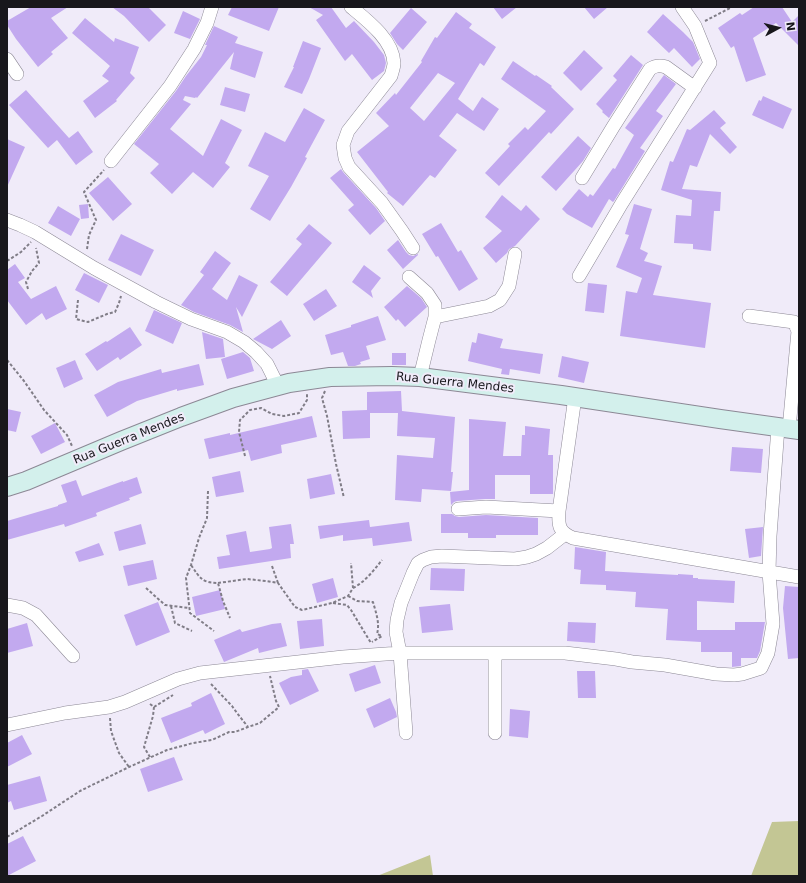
<!DOCTYPE html>
<html>
<head>
<meta charset="utf-8">
<style>
  body { margin:0 }
  #map { position:relative; width:806px; height:883px; overflow:hidden; background:#f0ebf9; font-family:"DejaVu Sans",sans-serif }
  canvas { display:block }
  .frame { position:absolute; inset:0; border:8px solid #18171c; pointer-events:none }
  .north { position:absolute; left:758px; top:8px; width:40px; height:40px; -webkit-text-stroke:3px #f0ebf9; paint-order:stroke; rotate:83deg; font-size:11px; font-weight:700; line-height:16px; text-align:center; color:#18171c }
  .north::after { content:''; display:block; margin:auto; width:14px; height:18px; background:#18171c; clip-path:polygon(50% 0,100% 100%,50% 72%,0 100%) }
</style>
</head>
<body>
<div id="map">
<canvas width="806" height="883"></canvas>
<div class="frame"></div>
<div class="north">N</div>
</div>
<script>
const context = document.querySelector('canvas').getContext('2d');
context.lineJoin = 'round';
function fillPath(path, color) {
  context.fillStyle = color;
  context.fill(path, 'evenodd');
}
function strokePath(path, color, width, dash) {
  context.strokeStyle = color;
  context.lineWidth = width;
  context.lineCap = dash ? 'butt' : 'round';
  context.setLineDash(dash || []);
  context.stroke(path);
}
function drawText(font, color, halo, rows, align = 'center') {
  context.font = font + ' "DejaVu Sans",sans-serif';
  context.lineWidth = 4;
  context.setLineDash([]);
  context.textBaseline = 'middle';
  context.strokeStyle = halo;
  context.fillStyle = color;
  for (const [text, x, y, turn = 0] of rows) {
    context.save();
    context.translate(x, y);
    context.rotate((+turn || 0) * Math.PI / 180);
    context.textAlign = isNaN(turn) ? turn : align;
    if (halo) context.strokeText(text, 0, 0);
    context.fillText(text, 0, 0);
    context.restore();
  }
}
const green = new Path2D(`
  M799 821V876H751L772 822Z
  M430 855 433 876H377Z`);
const building = new Path2D(`
  M31 7H68L51 18 68 38 51 52 53 54 38 67 16 39 7 25V21Z
  M112 7H148L166 25 149 42 124 16Z
  M232 7H279L269 31 228 15Z
  M309 7H331L346 28 354 21 374 42 384 55 386 63 384 71 372 80 352 54 345 61 316 20 323 15Z
  M493 7H517L502 19Z
  M584 7H608L594 19Z
  M754 7H782L792 22 799 15V46L776 23 753 38 766 75 746 82 734 46 731 48 718 28 740 13 742 15Z
  M411 8 427 22 403 50 397 44 390 33Z
  M183 11 200 19 190 39 174 33Z
  M456 12 472 24 469 28 496 47 484 66 480 63 458 99 473 111 482 97 499 109 484 131 457 113 439 136 457 150 435 178 430 175 403 206 387 193 388 192 357 152 389 126 376 113 395 93 396 95 422 62 421 61 435 37 437 38ZM438 73 455 83 424 121 410 108Z
  M663 14 683 32 693 42 700 59 692 67 674 48 669 53 647 32Z
  M85 18 114 42 115 38 139 47 130 73 135 78 116 100 117 101 95 118 83 101 109 81 102 76 110 66 72 33Z
  M214 26 238 37 235 43 263 52 255 78 230 69 234 52 197 98 196 97 195 98 185 96 183 100 191 104 170 129 203 156 221 119 242 130 225 163 230 167 213 188 193 172 172 194 150 173 159 164 134 144 176 91 186 76 201 57 207 45H205Z
  M303 41 321 48 309 79 302 94 284 87 294 67H293Z
  M584 50 603 68 581 91 563 73Z
  M631 55 643 65 609 118 602 112 603 111 596 104 617 80 613 76Z
  M513 61 535 76 536 75 552 86 551 87 574 109 551 134 549 132 499 186 485 173 510 146 508 144 525 127 528 130 546 111 501 79Z
  M664 75 676 84 656 111 663 116 640 148 645 151 614 201 613 202 609 199 592 228 567 214 562 209 579 189 588 197 590 194 593 196 613 168 615 169 634 135 625 128Z
  M225 87 250 94 245 112 220 105Z
  M26 90 69 138 78 131 93 152 76 165 57 140 48 148 9 105Z
  M763 96 792 109 783 129 752 115 759 100 761 101Z
  M304 108 325 120 305 157 307 158 291 187 270 221 250 209 269 176 248 166 265 132 285 142Z
  M714 110 726 123 720 128 737 147 730 154 710 134 697 167 690 165 682 189 721 192 720 211H714L711 251 693 249V244L674 243 676 215 691 216 692 200 661 190 670 161 673 162 687 129 690 130Z
  M578 136 591 148 583 161 556 191 541 177Z
  M7 139 25 147 7 187Z
  M341 169 343 172 376 208 385 221 370 235 348 210 354 205 330 178Z
  M108 177 132 204 113 221 89 193Z
  M502 195 521 211 526 205 540 219 515 246 509 249 507 253 496 263 483 248 502 231 485 217Z
  M88 204 89 218 81 219 79 205Z
  M634 204 652 209 640 249 648 253 644 261 662 266 653 295 711 303 705 348 620 336 626 291 637 293 642 278 616 267 629 235 625 234Z
  M58 206 80 219 71 236 48 223Z
  M441 223 458 252 461 250 478 279 459 291 438 256 436 257 422 234Z
  M309 224 332 243 287 296 270 282 302 244 296 239Z
  M121 234 154 250 141 276 108 260Z
  M398 240 406 252 409 255 413 256 418 254V255L403 269 387 250Z
  M215 251 231 263 212 289 227 300 239 275 258 285 242 317 236 307 243 332 230 325 194 312 181 305 204 275 200 272Z
  M15 264 25 278 18 282 31 299 56 286 67 309 46 320 42 313 26 325 7 300V270Z
  M364 265 381 278 371 291 373 298 352 282Z
  M84 273 108 285 99 303 75 290Z
  M588 283 607 285 604 313 585 311Z
  M407 286 421 298 427 307 405 327 398 319 396 321 384 307Z
  M326 289 337 306 314 321 303 304Z
  M154 310 182 323 173 344 145 331Z
  M378 316 386 340 366 346 370 359 360 362 361 364 355 366H348L343 352 331 355 325 335 351 327V325Z
  M281 320 291 336 272 349 253 339Z
  M130 327 142 345 120 360 118 357 97 371 85 354 106 341 107 342Z
  M202 332 223 339 225 357 206 359Z
  M478 333 503 339 500 348 543 354 540 374 510 369 509 375 501 374 502 369 468 361 472 342 476 343Z
  M243 352 250 358 254 371 227 379 221 359Z
  M392 353H406V365H392Z
  M562 356 589 362 584 383 558 377Z
  M75 360 83 379 64 388 56 368Z
  M199 364 204 385 177 391V389L137 401 107 417 94 395 118 382 161 369 162 373Z
  M401 391 402 411 455 417 451 472H453L451 491 422 489 421 502 395 500 397 455 433 458 435 438 397 436 398 413H370V438L343 439 342 411 367 410V392Z
  M7 409 21 412 16 432 7 430Z
  M312 416 317 437 281 445 282 453 251 461 248 450 209 459 204 439 230 433V435Z
  M469 419 506 422 503 456H521L522 435H525V426L550 429 548 455H553V494H530V475H495V499H485L457 501 454 502 451 505 450 492 469 490Z
  M55 423 65 442 41 454 31 436Z
  M732 447 763 449 761 473 730 471Z
  M240 471 244 492 216 497 212 477Z
  M331 474 335 494 310 499 307 479Z
  M137 477 142 493 129 498 130 500 96 513 97 516 65 527 64 524 7 540V521L58 506V505L67 502 61 485 76 480 82 496 123 481V482Z
  M441 514H452L455 516 459 517 486 515 538 518V535H496V538H468V533H441Z
  M369 520 370 527 409 522 412 541 373 546 372 538 343 541V535L320 539 318 526Z
  M141 524 146 544 119 551 114 532Z
  M291 524 294 544H290L291 558 219 569 217 557 230 555 226 535 246 531 250 552 270 549 272 548 269 527Z
  M763 527 761 556 749 558 745 529Z
  M99 543 104 555 79 562 75 552Z
  M575 547 606 552 605 571 678 575V574L693 575V578H698V579L735 581 734 603 697 601V630H735V622H765L760 651 757 658H741V666L732 667V652H701V642L666 640 668 609 635 607 636 592 606 590V585L580 584 581 570 574 569Z
  M153 560 157 579 128 586 123 566Z
  M431 568 465 569 464 591 430 590Z
  M333 578 338 597 317 603 312 584Z
  M785 586 799 587V658L788 659 783 608Z
  M220 590 225 609 196 616 192 597Z
  M158 602 170 632 136 646 124 615Z
  M450 604 453 630 422 633 419 607Z
  M322 619 324 646 300 649 297 621Z
  M568 622 596 623 595 643 567 641Z
  M27 623 33 646 7 653V629Z
  M281 623 287 646 259 653 258 648 224 662 214 640 240 629 242 632 272 624Z
  M375 665 381 683 355 692 349 674Z
  M308 669 319 691 290 705 279 683 291 677 302 675V670Z
  M577 671H595L596 698H578Z
  M211 693 225 724 205 734 203 730 171 743 161 718 192 706 191 703Z
  M390 698 396 712 397 717 374 728 366 709Z
  M510 709 530 711 528 738 509 736Z
  M22 735 32 754 7 767V743Z
  M174 757 183 780 148 792 140 769Z
  M40 776 47 801 14 810 11 801 7 803V785Z
  M23 836 36 861 7 876V844Z`);
const path = new Path2D(`
  M705 21 732 7
  M87 249 89 235 96 220 84 192 104 170
  M7 261 21 252 31 242
  M28 289 26 282 32 271 39 263 36 248
  M78 300 76 319 88 322 107 314 115 312 119 303 121 296
  M7 360 24 381 44 410 67 435 72 446
  M325 391 322 398 327 416 336 464 344 498
  M245 456 239 432 240 420 250 410 261 408 272 414 284 416 299 413 307 400V394
  M208 491 207 518 199 538 191 565 186 578 190 613 214 631
  M191 565C200 578 202 583 218 583L223 601 230 618
  M272 566 278 583
  M218 583 247 579 266 581 278 583 295 607 302 610 332 603 348 596 353 588 351 563
  M146 588 165 605 189 608
  M353 588C365 582 374 570 382 560
  M348 596 357 601 373 602C376 613 380 623 377 634L382 636 372 642
  M333 603 347 605 351 610 371 643
  M171 606 175 623 192 631
  M211 684 232 706 237 713 248 727
  M154 707 173 695
  M110 718 111 731 119 753 129 767
  M150 757 144 747 153 716 154 707 150 704
  M7 837 42 816 80 791 129 767 167 750 193 743 212 740 229 732H235L248 727 260 723 279 707 276 701 270 676`);
const street = new Path2D(`
  M351 7C368 21 393 40 394 63 394 67 392 72 391 76L348 131 343 145 345 158 349 167 382 203 402 231 413 248
  M7 59 17 74
  M111 161 170 86 194 49 207 23 212 7
  M582 178 613 127 650 69C656 65 660 65 666 67L695 88
  M7 220 20 225 35 232 94 268 156 302 191 319 227 332 244 342 256 352 267 364 278 386
  M579 276 622 203 710 63 695 26 682 7
  M409 277 427 293 435 305V317L429 340 420 377
  M749 316 794 322 798 331 789 429
  M435 317 489 306 500 300 509 286 515 254
  M575 397 559 511C558 526 559 532 573 538L799 577
  M458 509 486 507 559 511
  M7 605 23 608 36 615 73 656
  M495 653V733
  M7 725 65 713 109 707 125 702 178 679 200 673 343 657 400 653H565L616 659 632 662 665 665 716 674 734 675 742 674 761 668 768 653 773 624 769 572 770 536 778 427
  M406 733 400 653 396 632 397 620 401 603 413 573 418 563 423 560 431 557 442 556 515 559 527 557 536 554 547 548 565 534`);
const secondary = new Path2D(`
  M7 487 26 481 121 441 181 417 233 398 289 383 330 377 392 376 420 377 561 395 720 419 799 430`);
const streetNames = [
  ["Rua Guerra Mendes",455,383,6],
  ["Rua Guerra Mendes",129,439,-22]
];
fillPath(green, '#c3c694');
fillPath(building, '#c2a9ef');
strokePath(street, '#8c8895', 14);
strokePath(secondary, '#8c8895', 20);
strokePath(path, '#807d87', 2, [3, 2]);
strokePath(street, '#fff', 13);
strokePath(secondary, '#d3f0ec', 18);
drawText('12px', '#18171c', '#f0ebf9', streetNames);
</script>
</body>
</html>
